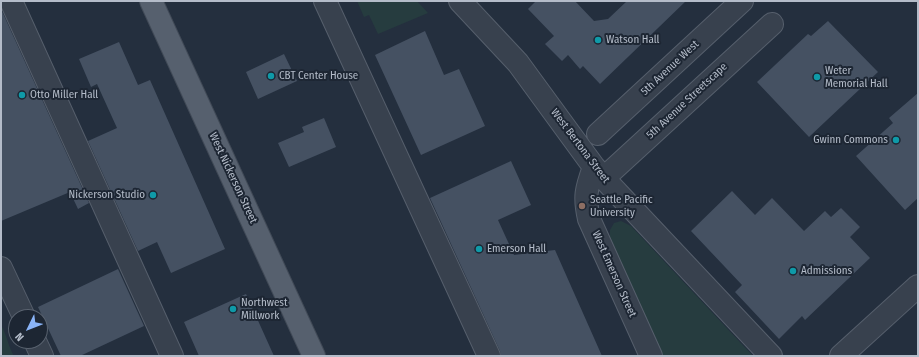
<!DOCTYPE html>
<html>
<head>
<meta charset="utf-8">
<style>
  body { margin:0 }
  #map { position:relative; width:919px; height:357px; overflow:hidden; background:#242f3e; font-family:"Fira Sans Condensed",sans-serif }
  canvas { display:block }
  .frame { position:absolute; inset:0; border:2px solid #b4bcc9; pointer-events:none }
  .north { position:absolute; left:8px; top:309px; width:40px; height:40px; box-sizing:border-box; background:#1d2633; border:1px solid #59626f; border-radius:50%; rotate:227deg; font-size:11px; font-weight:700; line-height:16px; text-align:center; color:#b4bcc9 }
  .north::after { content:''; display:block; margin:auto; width:14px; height:18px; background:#8ab4f8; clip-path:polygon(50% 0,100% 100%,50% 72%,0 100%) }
</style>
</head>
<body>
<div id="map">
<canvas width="919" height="357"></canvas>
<div class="frame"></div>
<div class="north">N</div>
</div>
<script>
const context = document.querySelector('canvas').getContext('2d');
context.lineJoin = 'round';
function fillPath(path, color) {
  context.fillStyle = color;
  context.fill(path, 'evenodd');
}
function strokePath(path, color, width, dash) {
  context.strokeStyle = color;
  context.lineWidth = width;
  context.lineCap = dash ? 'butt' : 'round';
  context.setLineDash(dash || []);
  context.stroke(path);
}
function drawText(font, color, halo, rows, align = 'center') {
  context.font = font + ' "Fira Sans Condensed",sans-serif';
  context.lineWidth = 4;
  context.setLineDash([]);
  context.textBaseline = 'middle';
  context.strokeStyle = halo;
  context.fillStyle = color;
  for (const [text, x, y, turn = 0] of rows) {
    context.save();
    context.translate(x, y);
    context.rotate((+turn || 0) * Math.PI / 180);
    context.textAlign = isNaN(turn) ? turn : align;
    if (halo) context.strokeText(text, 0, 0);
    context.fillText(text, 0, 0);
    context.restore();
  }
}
const green = new Path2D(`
  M357 1H417L428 13 378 34 369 15 364 17Z
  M621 221 631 226 753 356H663L610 239V230L614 223Z
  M1 325C7 335 8 346 14 356H1Z`);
const building = new Path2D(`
  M536 1H575L594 21 608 19 627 1H686L600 84 583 66 580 69 568 55 562 61 545 44 554 36 528 9Z
  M1 9 89 203 78 209 70 192 1 221Z
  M828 21 878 72 809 137 757 82 808 34 811 36Z
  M425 31 444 75 459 69 485 126 421 155 375 55Z
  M119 42 138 85 150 80 225 249 171 273 157 242 138 251 88 141 117 128 97 84 91 87 79 59Z
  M284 54 297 81 258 99 246 72Z
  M918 93V198L905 210 856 156 893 123 889 118Z
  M324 118 336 147 289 167 278 143 304 132 302 127Z
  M511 161 531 205 498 220 514 255 555 250 602 356H501L500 351 430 198Z
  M732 191 755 215 772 198 804 231 825 211 831 217 841 208 860 227 850 237 870 258 805 320 802 316 779 339 735 292 742 285 691 231Z
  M118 269 144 326 80 356H61L38 307Z
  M246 294 274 356H199L184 322Z`);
const minor = new Path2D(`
  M11 1 172 356
  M325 1 489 356
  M460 1 518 63 594 167 609 184 771 356
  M598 134 742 1
  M594 167C586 189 584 197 589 219L651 356
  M604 178 772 24
  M1 268 24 317
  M35 341 42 356
  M841 356 918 286`);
const major = new Path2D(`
  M151 1 314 356`);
const markers = [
  [598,40,4,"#0f9aa8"],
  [271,76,4,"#0f9aa8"],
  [817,77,4,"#0f9aa8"],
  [22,95,4,"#0f9aa8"],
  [896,140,4,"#0f9aa8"],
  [153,195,4,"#0f9aa8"],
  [582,206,4,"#8d6e63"],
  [479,249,4,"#0f9aa8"],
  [793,271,4,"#0f9aa8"],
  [233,309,4,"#0f9aa8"]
];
const poiNames = [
  ["Watson Hall",606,40],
  ["Weter",825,71],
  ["Memorial Hall",825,84],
  ["CBT Center House",279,76],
  ["Otto Miller Hall",30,95],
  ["Gwinn Commons",888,140,"right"],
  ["Nickerson Studio",145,195,"right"],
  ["Seattle Pacific",590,200],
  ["University",590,213],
  ["Emerson Hall",487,249],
  ["Admissions",801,271],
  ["Northwest",241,303],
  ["Millwork",241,316]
];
const streetNames = [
  ["5th Avenue West",670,68,-43],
  ["5th Avenue Streetscape",687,101,-43],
  ["West Bertona Street",580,146,53],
  ["West Nickerson Street",233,178,65],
  ["West Emerson Street",614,274,66]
];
fillPath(green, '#263c3f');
fillPath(building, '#455162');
strokePath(minor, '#565f6c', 24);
strokePath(major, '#414a57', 24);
strokePath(minor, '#38414e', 22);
strokePath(major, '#56606e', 22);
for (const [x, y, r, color] of markers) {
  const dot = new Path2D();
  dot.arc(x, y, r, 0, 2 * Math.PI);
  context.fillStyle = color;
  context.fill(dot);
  strokePath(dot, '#1d2633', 1.5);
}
drawText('11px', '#b4bcc9', '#1d2633', poiNames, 'left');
drawText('11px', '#b4bcc9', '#1d2633', streetNames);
</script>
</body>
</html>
